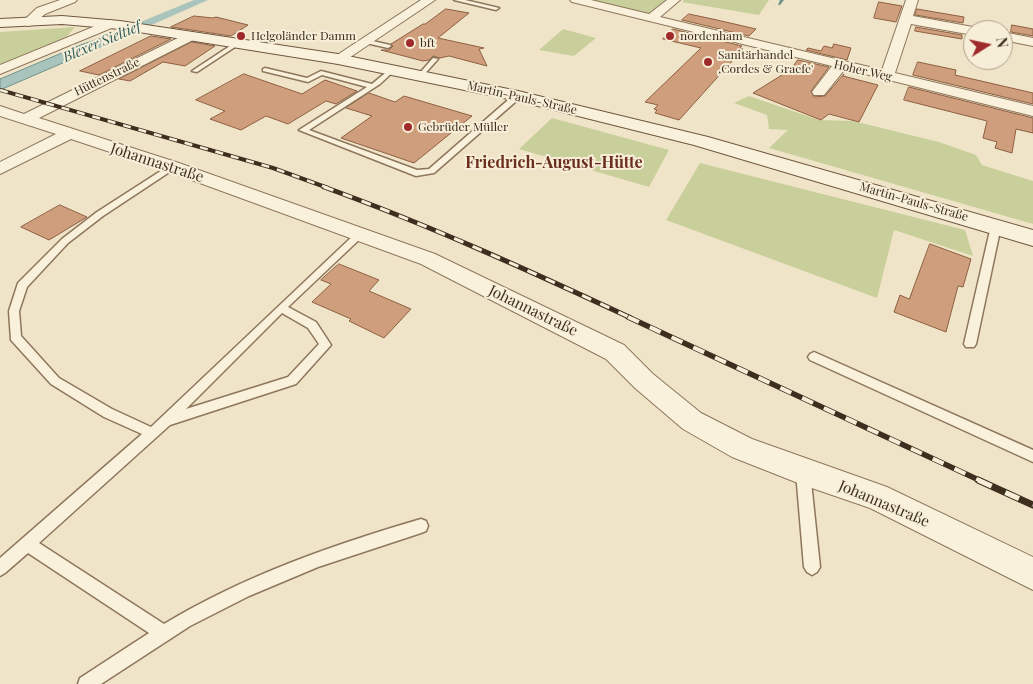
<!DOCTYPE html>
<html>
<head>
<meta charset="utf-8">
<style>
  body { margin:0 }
  #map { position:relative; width:1033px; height:684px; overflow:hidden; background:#f0e4c8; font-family:"Playfair Display",serif }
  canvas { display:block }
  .north { position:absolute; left:963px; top:20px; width:50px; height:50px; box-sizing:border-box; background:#f7eed8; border:1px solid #ada18e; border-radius:50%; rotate:80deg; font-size:14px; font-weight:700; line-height:20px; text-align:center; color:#3d2e20 }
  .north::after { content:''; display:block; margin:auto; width:18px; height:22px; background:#9e2a2b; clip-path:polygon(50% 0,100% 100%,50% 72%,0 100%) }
</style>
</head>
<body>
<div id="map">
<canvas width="1033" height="684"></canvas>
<div class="north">N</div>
</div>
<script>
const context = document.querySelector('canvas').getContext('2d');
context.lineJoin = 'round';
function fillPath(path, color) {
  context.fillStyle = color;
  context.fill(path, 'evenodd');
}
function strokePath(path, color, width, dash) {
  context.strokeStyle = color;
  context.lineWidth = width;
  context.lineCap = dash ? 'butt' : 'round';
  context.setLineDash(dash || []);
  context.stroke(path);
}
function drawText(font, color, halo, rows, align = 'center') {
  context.font = font + ' "Playfair Display",serif';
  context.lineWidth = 4;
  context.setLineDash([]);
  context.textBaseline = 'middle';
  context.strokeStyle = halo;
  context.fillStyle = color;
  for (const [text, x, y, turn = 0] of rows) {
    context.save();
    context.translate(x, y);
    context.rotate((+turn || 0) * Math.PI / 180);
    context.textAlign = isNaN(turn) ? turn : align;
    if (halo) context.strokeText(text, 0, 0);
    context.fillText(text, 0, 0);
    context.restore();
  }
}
const green = new Path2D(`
  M589 0H669L651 15Z
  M684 0H769L759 15 682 2Z
  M75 27 64 40 0 68V32Z
  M563 29 596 38 574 56 539 50Z
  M749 96 819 120 853 121 939 142 976 155 982 165 1033 181V224L769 148 788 130 769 129 767 115 734 103Z
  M552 118 669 150 649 187 519 149Z
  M700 163 965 230 973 256 894 230 877 298 666 220Z`);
const water = new Path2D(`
  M112 35 123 37 0 90V79L83 44Z`);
const stream = new Path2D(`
  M780 0H784L780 5H778Z`);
const canal = new Path2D(`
  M194 0H208L95 50H87L85 47 87 44Z`);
const building = new Path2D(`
  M879 2 902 6 896 22 874 18Z
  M446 9 469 13 438 38 484 48 479 49 487 66 449 56 440 58 433 56 429 60 423 61 381 50H389L393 46 391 44 423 24H425Z
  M917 9 964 17 963 23 915 15Z
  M689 14 717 20 756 29 749 36 682 20Z
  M194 16 213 18 216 17 248 25 231 36 171 27Z
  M1012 25 1033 29V36L1011 32Z
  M916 27 962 35V39L915 31Z
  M673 29 742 46 739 49H743L679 120 655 113 657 110 654 109 658 105 645 102 701 48 663 39Z
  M151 36 171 39 99 75 80 71Z
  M192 42 215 46 185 66 163 62 130 81 119 79Z
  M834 44 851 48 847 60 806 50 808 48 821 51 824 46 832 48Z
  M798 60 829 67 811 91 814 97 825 96 844 74 843 76 878 85 859 122 829 114 821 120 753 93 790 70Z
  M918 62 956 70 955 75 1033 93V104L913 75Z
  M244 74 302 94 325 80 357 91 336 104 326 101 288 124 266 116 241 130 210 119 225 111 196 100Z
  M909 87 1033 118V133L1016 129 1012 153 995 148 997 142 983 138 987 121 904 100Z
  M369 93 395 102 404 96 472 116 414 163 341 138 372 116 346 108Z
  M60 205 87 217 49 240 21 227Z
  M930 244 971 259 963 287 958 286 946 332 894 312 900 295 909 299Z
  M339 264 379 280 369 291 411 309 384 338 349 321 351 319 312 302 331 284 321 280Z`);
const lane = new Path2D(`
  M454 0H465L499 8 496 10Z
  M364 39 390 45 391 46 388 48 362 42 361 41Z
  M236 42 241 43 197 72 192 71Z
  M433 58 438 59 422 77H418V75Z
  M265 68 307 78 321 71 372 84 390 69H394V71L380 84 309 130 417 170 429 169 515 94 522 96 434 173 416 176 299 130 367 87 322 75 308 82 263 71V69Z
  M170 165H176L177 167 103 216 68 243 27 287 19 311 21 336 59 378 112 409 151 427 357 232H363V236L288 307 316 322 331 345 296 384 170 425 39 543 164 624C244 576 332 545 421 519L426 521 428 526 426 531 421 533 318 567 249 596 190 626 101 684H78L80 678 149 633 28 553 5 573 0 576V558L142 434 104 417 51 384 11 340 9 311 18 283 62 239 97 212ZM282 313 308 328 319 344 288 377 186 409Z
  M996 223 1001 226 976 344 974 347H966L964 344 991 226Z
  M814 352 1033 450V462L810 360 808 357 810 354Z
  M803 466 808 468 810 472 820 567 817 572 812 575 807 572 804 567 796 472 798 468Z`);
const street = new Path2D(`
  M60 0H77L75 2 45 14 32 25 28 26 22 22 37 8Z
  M421 0H435L343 62H333L331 59Z
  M570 0H591L649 14 667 0H680L660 17 882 70 906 0H918L913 16 973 27 979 30H973V35L911 24 895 73 1033 106V116L845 69 824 95H814L812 92 832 66 572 2Z
  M110 20 114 21 116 24 114 27 0 74V65Z
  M190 32 195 33 196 36 195 39 39 118 179 163 435 254 624 345 653 374 701 413 752 439 887 487 1033 557V590L870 508 803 485 732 457 683 429 635 388 606 359 421 264 167 171 71 139 0 174V162L56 134 0 116V106L24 114Z
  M1003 32 1033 38V46L1003 40Z`);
const secondary = new Path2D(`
  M62 16 120 21 338 54 518 91 708 137 1033 230V246L694 145 518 101 338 64 120 29 62 24 0 27V19Z`);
const railFar3 = new Path2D(`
  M0 90 273 168 328 188`);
const railFar2 = new Path2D(`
  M324 187C429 225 530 271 631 318`);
const railFar1 = new Path2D(`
  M628 317 981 481`);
const rail = new Path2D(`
  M978 480 1033 505`);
const markers = [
  [241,36,5,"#9e2a2b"],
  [670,36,5,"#9e2a2b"],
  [410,43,5,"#9e2a2b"],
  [708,62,5,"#9e2a2b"],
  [408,127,5,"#9e2a2b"]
];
const farPoinames = [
  ["Helgoländer Damm",251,36],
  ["nordenham",680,36],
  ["bft",420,43],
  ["Sanitärhandel",718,55],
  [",Cordes & Graefe'",718,69],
  ["Gebrüder Müller",418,127]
];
const farStreetnames = [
  ["Hoher Weg",863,71,13],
  ["Hüttenstraße",107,77,-26],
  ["Martin-Pauls-Straße",522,98,13],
  ["Martin-Pauls-Straße",914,202,16]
];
const farWaternames = [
  ["Blexer Sieltief",102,42,-23]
];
const streetNames = [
  ["Johannastraße",157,163,18],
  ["Johannastraße",533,311,26],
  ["Johannastraße",884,504,23]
];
const farDistrictnames = [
  ["Friedrich-August-Hütte",554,163]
];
fillPath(green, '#c9cf9b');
fillPath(water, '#a9c4bc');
strokePath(water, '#6f938a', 1);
fillPath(stream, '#6f938a');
fillPath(canal, '#a9c4bc');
fillPath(building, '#cf9f7d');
strokePath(building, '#8d5f41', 1);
strokePath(lane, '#8d765c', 3);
strokePath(street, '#8d765c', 2);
strokePath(secondary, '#6f573f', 2);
fillPath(lane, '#faf1dc');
fillPath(street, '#faf1dc');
fillPath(secondary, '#faf1dc');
strokePath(railFar3, '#3d2e20', 4);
strokePath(railFar2, '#3d2e20', 5);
strokePath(railFar1, '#3d2e20', 5.5);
strokePath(rail, '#3d2e20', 7);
strokePath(railFar3, '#f7eed8', 2.5, [8]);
strokePath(railFar2, '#f7eed8', 3, [10]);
strokePath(railFar1, '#f7eed8', 4, [12]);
strokePath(rail, '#f7eed8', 5, [15]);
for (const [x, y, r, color] of markers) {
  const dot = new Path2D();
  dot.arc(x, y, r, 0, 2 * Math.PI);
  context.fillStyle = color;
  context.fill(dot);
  strokePath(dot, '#f7eed8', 2);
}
drawText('12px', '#3d2e20', '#f7eed8', farPoinames, 'left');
drawText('12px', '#3d2e20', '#f7eed8', farStreetnames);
drawText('italic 14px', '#2f5d5a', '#f7eed8', farWaternames);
drawText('15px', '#3d2e20', '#f7eed8', streetNames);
drawText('bold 16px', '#6b2e1e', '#f7eed8', farDistrictnames);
</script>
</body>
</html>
